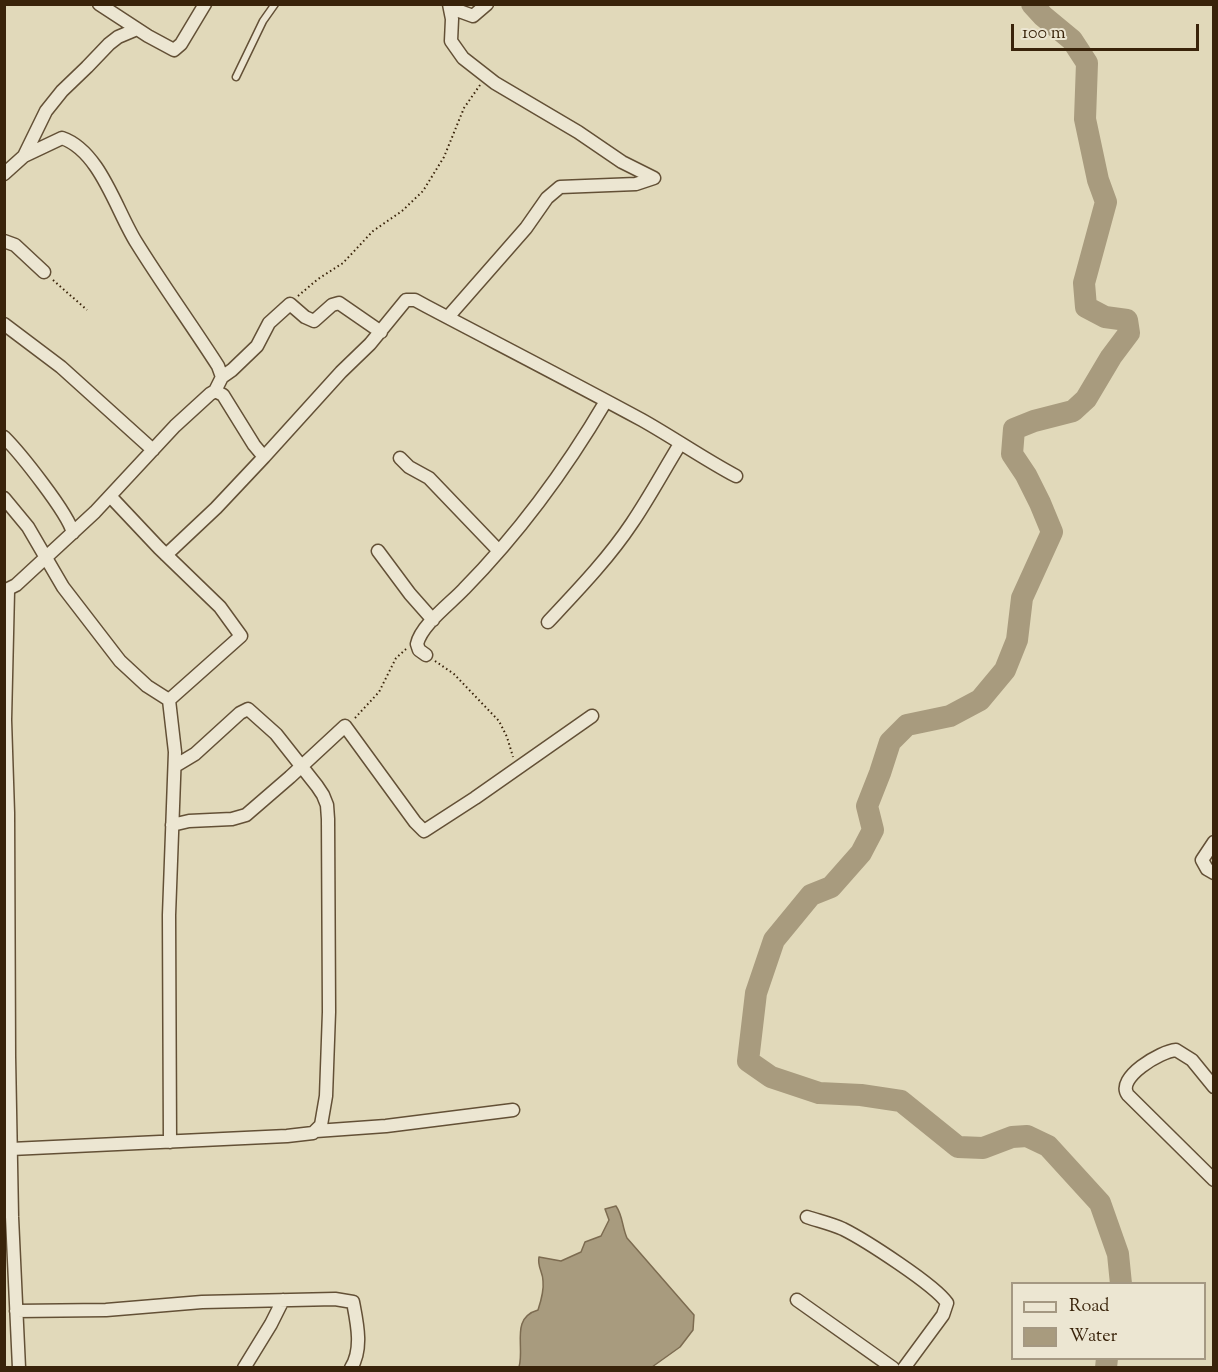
<!DOCTYPE html>
<html>
<head>
<meta charset="utf-8">
<style>
  body { margin:0 }
  #map { position:relative; width:1218px; height:1372px; overflow:hidden; background:#e1d9ba; font-family:"Sorts Mill Goudy",serif }
  canvas { display:block }
  .frame { position:absolute; inset:0; border:6px solid #39230a; pointer-events:none }
  .legend { position:absolute; left:1011px; top:1282px; width:195px; height:78px; box-sizing:border-box; background:#ece6d2; border:2px solid #a49882; margin:0; padding:8px 10px; list-style:none; font-size:18px; color:#39230a }
  .legend li { display:flex; align-items:center; gap:12px; height:30px }
  .legend b { width:30px; border:2px solid #a49882 }
  .scale { position:absolute; left:1011px; top:24px; width:188px; height:27px; box-sizing:border-box; border:3px solid #39230a; border-top:0; padding-left:8px; font-size:18px; line-height:21px; white-space:nowrap; color:#39230a; -webkit-text-stroke:4px #ece6d2; paint-order:stroke }
</style>
</head>
<body>
<div id="map">
<canvas width="1218" height="1372"></canvas>
<div class="frame"></div>
<ul class="legend">
<li><b style="height:8px;background:#ece6d2"></b>Road</li>
<li><b style="height:16px;background:#a89b7e"></b>Water</li>
</ul>
<div class="scale">100 m</div>
</div>
<script>
const context = document.querySelector('canvas').getContext('2d');
context.lineJoin = 'round';
function fillPath(path, color) {
  context.fillStyle = color;
  context.fill(path, 'evenodd');
}
function strokePath(path, color, width, dash) {
  context.strokeStyle = color;
  context.lineWidth = width;
  context.lineCap = dash ? 'butt' : 'round';
  context.setLineDash(dash || []);
  context.stroke(path);
}
const water = new Path2D(`
  M616 1206C623 1216 622 1227 627 1238L694 1315 693 1330 680 1347 652 1367H519C525 1347 510 1318 538 1310 541 1301 544 1290 543 1281 543 1272 537 1267 539 1257L561 1261 581 1252 585 1242 601 1236 609 1220 605 1209Z`);
const river = new Path2D(`
  M1032 4 1043 16 1072 40 1087 63 1085 119 1098 180 1106 202 1084 283 1086 307 1105 317 1127 320 1129 333 1111 357 1086 399 1073 411 1034 421 1014 429 1012 454 1026 475 1040 503 1052 532 1022 598 1017 640 1005 670 980 700 950 716 907 725 890 742 880 773 867 806 873 830 861 853 831 887 811 895 774 940 756 993 748 1061 771 1077 819 1093 861 1095 901 1101 958 1147 983 1148 1012 1137 1027 1136 1048 1146 1100 1203 1118 1254 1121 1284
  M1106 1368 1107 1358`);
const path = new Path2D(`
  M53 280 87 310
  M298 296 318 279 343 263 373 231 402 211 423 191 444 157 464 108 480 85
  M435 661 454 674 499 721 507 737 513 757
  M355 718 379 692 396 658 406 649`);
const service = new Path2D(`
  M236 77 263 21 275 4`);
const minor = new Path2D(`
  M99 4 148 36 174 50 181 44 205 4
  M451 8 473 16 487 4
  M24 156 62 138C100 151 116 210 136 242 162 284 191 324 218 366L222 377 215 391
  M4 174 24 156 46 111 62 91 87 67 109 44 118 37 137 29
  M4 241 15 245 44 272
  M448 317 526 228 547 198 560 187 636 184 654 178 622 162 578 132 495 83 463 58 451 41 452 19 449 4
  M4 324 61 367 153 450
  M222 377 232 370 257 346 269 323 290 304 305 317 314 321 332 305 339 303 381 332
  M4 437C20 453 68 513 73 533
  M400 458 409 467 429 478 498 550
  M110 496 159 548 220 607 241 636 169 700
  M4 498 28 527 63 587 120 661 147 686 169 700
  M378 551 410 594 433 620
  M166 555 216 508 264 457
  M4 591 16 585 95 512 175 426 210 394 215 391 223 395 254 445 264 457 341 372 370 344 406 300H415L426 306C498 344 570 381 642 420 674 438 704 459 736 476
  M8 591 5 720 8 813 9 1056 12 1217 19 1368
  M548 622C577 591 608 559 632 523 649 498 664 470 680 444
  M426 655 419 650 417 644C421 625 451 603 464 589 520 532 566 469 606 401
  M169 700 175 752 169 915 170 1142
  M172 825 189 821 232 819 246 815 290 777 345 726 415 822 424 831 475 798 592 716
  M1214 842 1202 860 1207 869 1214 873
  M1214 1087 1192 1060 1176 1050C1161 1051 1115 1078 1128 1095L1214 1180
  M316 1131 386 1126 513 1110
  M11 1149 287 1136 313 1133 321 1125 326 1096 329 1012 328 819 327 805 323 795 317 786 276 734 248 709 240 713 195 754 175 766
  M807 1217C819 1221 832 1224 843 1229 865 1240 935 1285 947 1303L943 1315 904 1368
  M797 1300 893 1368
  M16 1311 106 1310 202 1302 335 1299 353 1302C357 1323 363 1349 351 1368
  M244 1368 271 1324 283 1300`);
fillPath(water, '#a89b7e');
strokePath(water, '#7c6b50', 1.5);
strokePath(river, '#a89b7e', 22);
strokePath(service, '#635036', 9);
strokePath(minor, '#635036', 15);
strokePath(path, '#39230a', 2, [1.5, 3]);
strokePath(service, '#ece6d2', 6);
strokePath(minor, '#ece6d2', 12);
</script>
</body>
</html>
